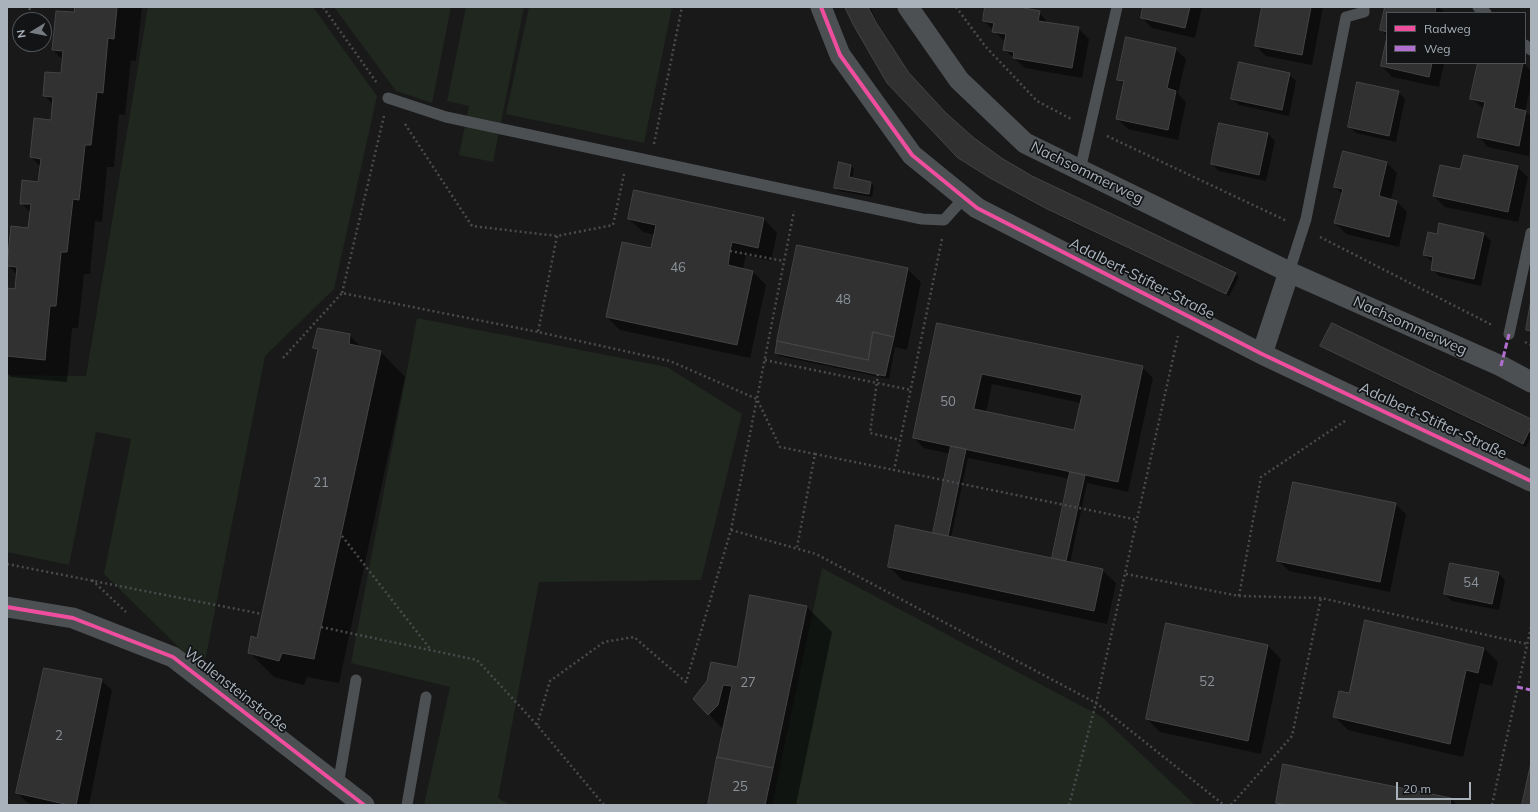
<!DOCTYPE html>
<html>
<head>
<meta charset="utf-8">
<style>
  body { margin:0 }
  #map { position:relative; width:1538px; height:812px; overflow:hidden; background:#19191a; font-family:Mulish,sans-serif }
  canvas { display:block }
  .frame { position:absolute; inset:0; border:8px solid #a9b2bb; pointer-events:none }
  .legend { position:absolute; left:1386px; top:12px; width:140px; height:52px; box-sizing:border-box; background:#131416; border:1px solid #4f5358; margin:0; padding:5px 7px; list-style:none; font-size:12px; color:#a9b2bb }
  .legend li { display:flex; align-items:center; gap:8px; height:20px }
  .legend b { width:20px; border:1px solid #4f5358 }
  .north { position:absolute; left:12px; top:12px; width:40px; height:40px; box-sizing:border-box; background:#131416; border:1px solid #4f5358; border-radius:50%; rotate:260deg; font-size:11px; font-weight:700; line-height:16px; text-align:center; color:#a9b2bb }
  .north::after { content:''; display:block; margin:auto; width:14px; height:18px; background:#777c83; clip-path:polygon(50% 0,100% 100%,50% 72%,0 100%) }
  .scale { position:absolute; left:1396px; top:782px; width:75px; height:18px; box-sizing:border-box; border:2px solid #a9b2bb; border-top:0; padding-left:5px; font-size:12px; line-height:14px; white-space:nowrap; color:#a9b2bb; -webkit-text-stroke:3px #131416; paint-order:stroke }
</style>
</head>
<body>
<div id="map">
<canvas width="1538" height="812"></canvas>
<div class="frame"></div>
<ul class="legend">
<li><b style="height:5px;background:#ef4d9e"></b>Radweg</li>
<li><b style="height:5px;background:#b36fd0"></b>Weg</li>
</ul>
<div class="north">N</div>
<div class="scale">20 m</div>
</div>
<script>
const context = document.querySelector('canvas').getContext('2d');
context.lineJoin = 'round';
function fillPath(path, color) {
  context.fillStyle = color;
  context.fill(path, 'evenodd');
}
function strokePath(path, color, width, dash) {
  context.strokeStyle = color;
  context.lineWidth = width;
  context.lineCap = dash ? 'butt' : 'round';
  context.setLineDash(dash || []);
  context.stroke(path);
}
function drawText(font, color, halo, rows, align = 'center') {
  context.font = font + ' Mulish,sans-serif';
  context.lineWidth = 3.5;
  context.setLineDash([]);
  context.textBaseline = 'middle';
  context.strokeStyle = halo;
  context.fillStyle = color;
  for (const [text, x, y, turn = 0] of rows) {
    context.save();
    context.translate(x, y);
    context.rotate((+turn || 0) * Math.PI / 180);
    context.textAlign = isNaN(turn) ? turn : align;
    if (halo) context.strokeText(text, 0, 0);
    context.fillText(text, 0, 0);
    context.restore();
  }
}
const green = new Path2D(`
  M148 7H313L377 96 334 289 265 356 203 671 104 574 131 439 96 432 69 565 7 552V375L86 376Z
  M334 7H451L432 103 396 91Z
  M466 7H524L493 162 459 155 469 106 447 101Z
  M529 7H672L644 143 506 114Z
  M417 318 667 367 742 414 701 580 539 582 498 798 510 805H424L450 687 351 663Z
  M822 568 1102 717 1195 805H772Z`);
const shadow = new Path2D(`
  M76 7H142L136 61 131 60 125 115 119 114 114 167H107L102 222 95 221 90 274H84L78 328H72L67 382 11 377 7 373V289L16 290 17 275 8 265 29 229 31 213 21 203 39 183 41 167 31 157 51 121 53 105 44 95 62 75 63 60 53 50 75 14Z
  M847 7H870L880 29 912 77 947 116 973 139 1003 159 1032 177 1236 274 1239 277 1229 296 1051 212 995 181 963 162 888 83Z
  M986 7H1013L1039 12 1049 24 1078 28 1089 39 1082 78 1025 68 1005 50 1006 43 984 21Z
  M1144 7H1202L1195 38 1152 28 1142 18Z
  M1263 7H1323L1312 65 1266 56 1256 46Z
  M1386 7H1439L1445 13H1387V36L1381 30Z
  M1387 42V63H1444L1439 87 1392 77 1382 66Z
  M1175 49 1186 59 1178 94 1186 102 1178 140 1128 129 1117 118 1125 85 1118 79Z
  M1479 63H1523L1531 71V85L1525 111 1531 117 1529 156 1488 147 1478 136 1484 109 1471 98Z
  M1289 74 1296 81 1289 116 1239 105 1232 98Z
  M1398 92 1405 99 1396 142 1356 133 1349 126Z
  M1268 134 1275 141 1266 181 1219 171 1212 164Z
  M1344 152 1387 163 1397 173 1391 200 1397 202 1407 212 1399 247 1346 234 1335 223 1343 195 1335 187Z
  M851 166 854 169 852 179 871 183 874 186 872 197 839 191 835 187Z
  M1517 167 1528 177 1518 222 1445 207 1434 196 1461 171Z
  M629 219H764L777 233 771 261 746 255 743 269 753 272 766 285 750 358 620 330 607 317 652 249 655 235 643 232Z
  M1484 234 1491 241 1481 286 1439 276 1432 269 1433 262 1424 255 1438 235Z
  M907 269 921 282 907 350 895 347 889 379 779 356 776 353Z
  M938 324 1142 367 1153 378 1128 492 1087 483 1070 563 1102 570 1116 583 1107 624 902 580 889 566 934 534 951 454 924 448 914 438ZM992 384 1081 403 1075 431 986 413ZM968 458 1070 479 1053 557 1055 560 951 537Z
  M349 335 362 348 381 352 405 377 339 683 307 677 304 685 274 677 249 652 258 640 318 351 314 347Z
  M1322 346 1531 421V436L1526 447 1325 349Z
  M1395 504 1406 514 1390 592 1289 571 1278 561Z
  M1498 573 1505 580 1499 610 1452 601 1445 594Z
  M751 596 807 607 832 632 796 805H709L724 730 694 699 737 668Z
  M1366 621 1484 648 1498 662 1492 686 1480 683 1463 757 1348 730 1334 716 1349 694Z
  M1268 646 1281 659 1261 754 1160 732 1147 719Z
  M101 680 112 690 89 805H35L28 803 17 793Z
  M1284 765 1451 799 1457 805H1279L1277 802Z`);
const building = new Path2D(`
  M75 7H117L114 39 108 38 103 93 97 92 91 145H85L79 200 73 199 67 252H61L56 306H50L45 360 7 356V288L15 289 17 267 7 266 11 226 28 228 31 204H20L22 180 38 182 41 159 30 157 34 118 51 120 53 97 43 96 45 72 61 73 63 51 52 50 56 11 74 12Z
  M845 7H868L877 24 909 73 946 113 974 138 1003 159 1032 176 1236 273 1226 294 1047 209 990 178 958 158 887 83 854 26Z
  M985 7H1019L1040 11 1038 21 1079 27 1072 68 1013 58 1014 52 1003 50 1006 34 992 32 994 23 983 21Z
  M1143 7H1190L1185 28 1141 18Z
  M1262 7H1311L1302 55 1255 46Z
  M1385 7H1436L1435 13H1387V32L1380 30Z
  M1126 37 1176 48 1167 88 1176 91 1168 130 1116 119 1124 81 1117 80Z
  M1387 37V63H1432L1429 77 1381 66Z
  M1239 62 1290 73 1282 110 1231 99Z
  M1478 63H1523L1514 108 1526 111 1519 146 1477 137 1485 102 1470 99Z
  M1357 82 1399 91 1389 136 1348 127Z
  M1219 123 1268 133 1259 175 1211 164Z
  M1343 151 1387 162 1379 196 1397 201 1389 237 1334 223 1343 189 1334 187Z
  M1464 155 1518 166 1508 212 1433 196 1440 165 1460 169Z
  M839 162 851 165 849 177 871 182 869 194 834 188Z
  M634 190 764 218 758 248 732 242 730 251 728 265 753 271 737 345 606 317 622 242 651 248 656 225 628 219Z
  M1439 223 1484 233 1474 279 1431 270 1433 257 1423 255 1428 232 1437 234Z
  M797 245 908 268 894 337 873 332 868 360 777 341Z
  M1531 300V331L1526 330Z
  M937 323 1143 366 1118 482 913 438ZM982 374 1082 395 1074 430 974 409Z
  M1332 323 1531 419V427L1523 444 1320 346Z
  M318 328 350 334 349 344 381 351 314 659 282 653 279 661 248 653 251 636 257 638 262 614 318 349 313 348Z
  M873 332 894 337 885 376 775 353 777 341 868 360Z
  M951 446 966 449 948 536 933 533Z
  M1070 472 1085 475 1066 561 1052 558Z
  M1293 482 1396 503 1380 582 1277 561Z
  M896 525 1103 569 1094 611 888 567Z
  M1450 563 1499 572 1492 604 1444 594Z
  M750 595 807 606 773 768 717 757 732 686 723 685 718 705 708 715 693 699 707 681 711 662 737 667Z
  M1365 620 1484 648 1478 673 1466 670 1450 744 1333 717 1339 691 1349 693Z
  M1166 623 1268 645 1248 741 1146 719Z
  M44 668 102 679 76 805H69L16 793Z
  M717 757 773 768 765 805H708Z
  M1531 763V805H1522Z
  M1283 764 1451 798 1450 805H1287L1276 803Z`);
const path = new Path2D(`
  M323 7 377 83
  M956 7 985 46 1037 101 1073 120
  M28 20 30 7
  M405 124 472 226 557 236 613 225 624 174
  M1107 136 1287 221
  M654 144 682 7
  M557 236 538 332 670 361 757 399 780 447 815 454 797 547
  M1320 237 1492 325
  M942 239 894 470 1138 520
  M730 251 784 261
  M342 293 384 116
  M1525 342 1531 345
  M283 358 342 293 538 332
  M765 360 911 390
  M878 374 870 433 900 440
  M815 454 894 470
  M731 530 816 554 1096 703 1224 805
  M342 536 431 650
  M7 564 262 614
  M1126 574 1239 596 1321 598 1527 644
  M92 580 126 612
  M1239 596 1261 477 1345 421
  M321 627 477 660 537 725 604 805
  M537 725 550 681 604 642 634 637 686 682 731 530 794 211
  M1069 805 1096 703 1178 336
  M1231 805 1292 736 1321 598
  M1492 805 1531 627`);
const service = new Path2D(`
  M1478 7 1486 13
  M1525 45 1531 50
  M388 98 446 117 922 219 944 220 964 198
  M1080 170 1117 7
  M1289 272 1306 219 1346 17 1364 12V7
  M1509 334 1531 233
  M338 785 356 680
  M407 805 426 697`);
const minor = new Path2D(`
  M821 7 840 55 912 155 977 208 1262 354 1531 481
  M908 7 959 80 1025 143 1289 272 1501 366 1531 382
  M1262 354 1289 272
  M7 607 73 618 173 657 364 805`);
const quiet = new Path2D(`
  M1501 366 1509 334
  M1517 687 1531 690`);
const cycleway = new Path2D(`
  M821 7 840 55 912 155 977 208 1262 354 1531 481
  M7 607 73 618 173 657 364 805`);
const numberNames = [
  ["46",678,268],
  ["48",843,300],
  ["50",948,402],
  ["21",321,483],
  ["54",1471,583],
  ["52",1207,682],
  ["27",748,683],
  ["2",59,736],
  ["25",740,787]
];
const streetNames = [
  ["Nachsommerweg",1087,173,26],
  ["Adalbert-Stifter-Straße",1142,279,27],
  ["Nachsommerweg",1410,326,24],
  ["Adalbert-Stifter-Straße",1433,421,25],
  ["Wallensteinstraße",236,690,38]
];
fillPath(green, '#1f271f');
fillPath(shadow, '#0007');
fillPath(building, '#313132');
strokePath(building, '#424446', 1);
strokePath(path, '#494b4d', 2.5, [2, 3]);
strokePath(service, '#4d5053', 11);
strokePath(minor, '#4d5053', 21);
strokePath(quiet, '#b36fd0', 3, [6, 3]);
strokePath(cycleway, '#ef4d9e', 4);
drawText('13px', '#8b9299', null, numberNames);
drawText('15px', '#a9b2bb', '#131416', streetNames);
</script>
</body>
</html>
